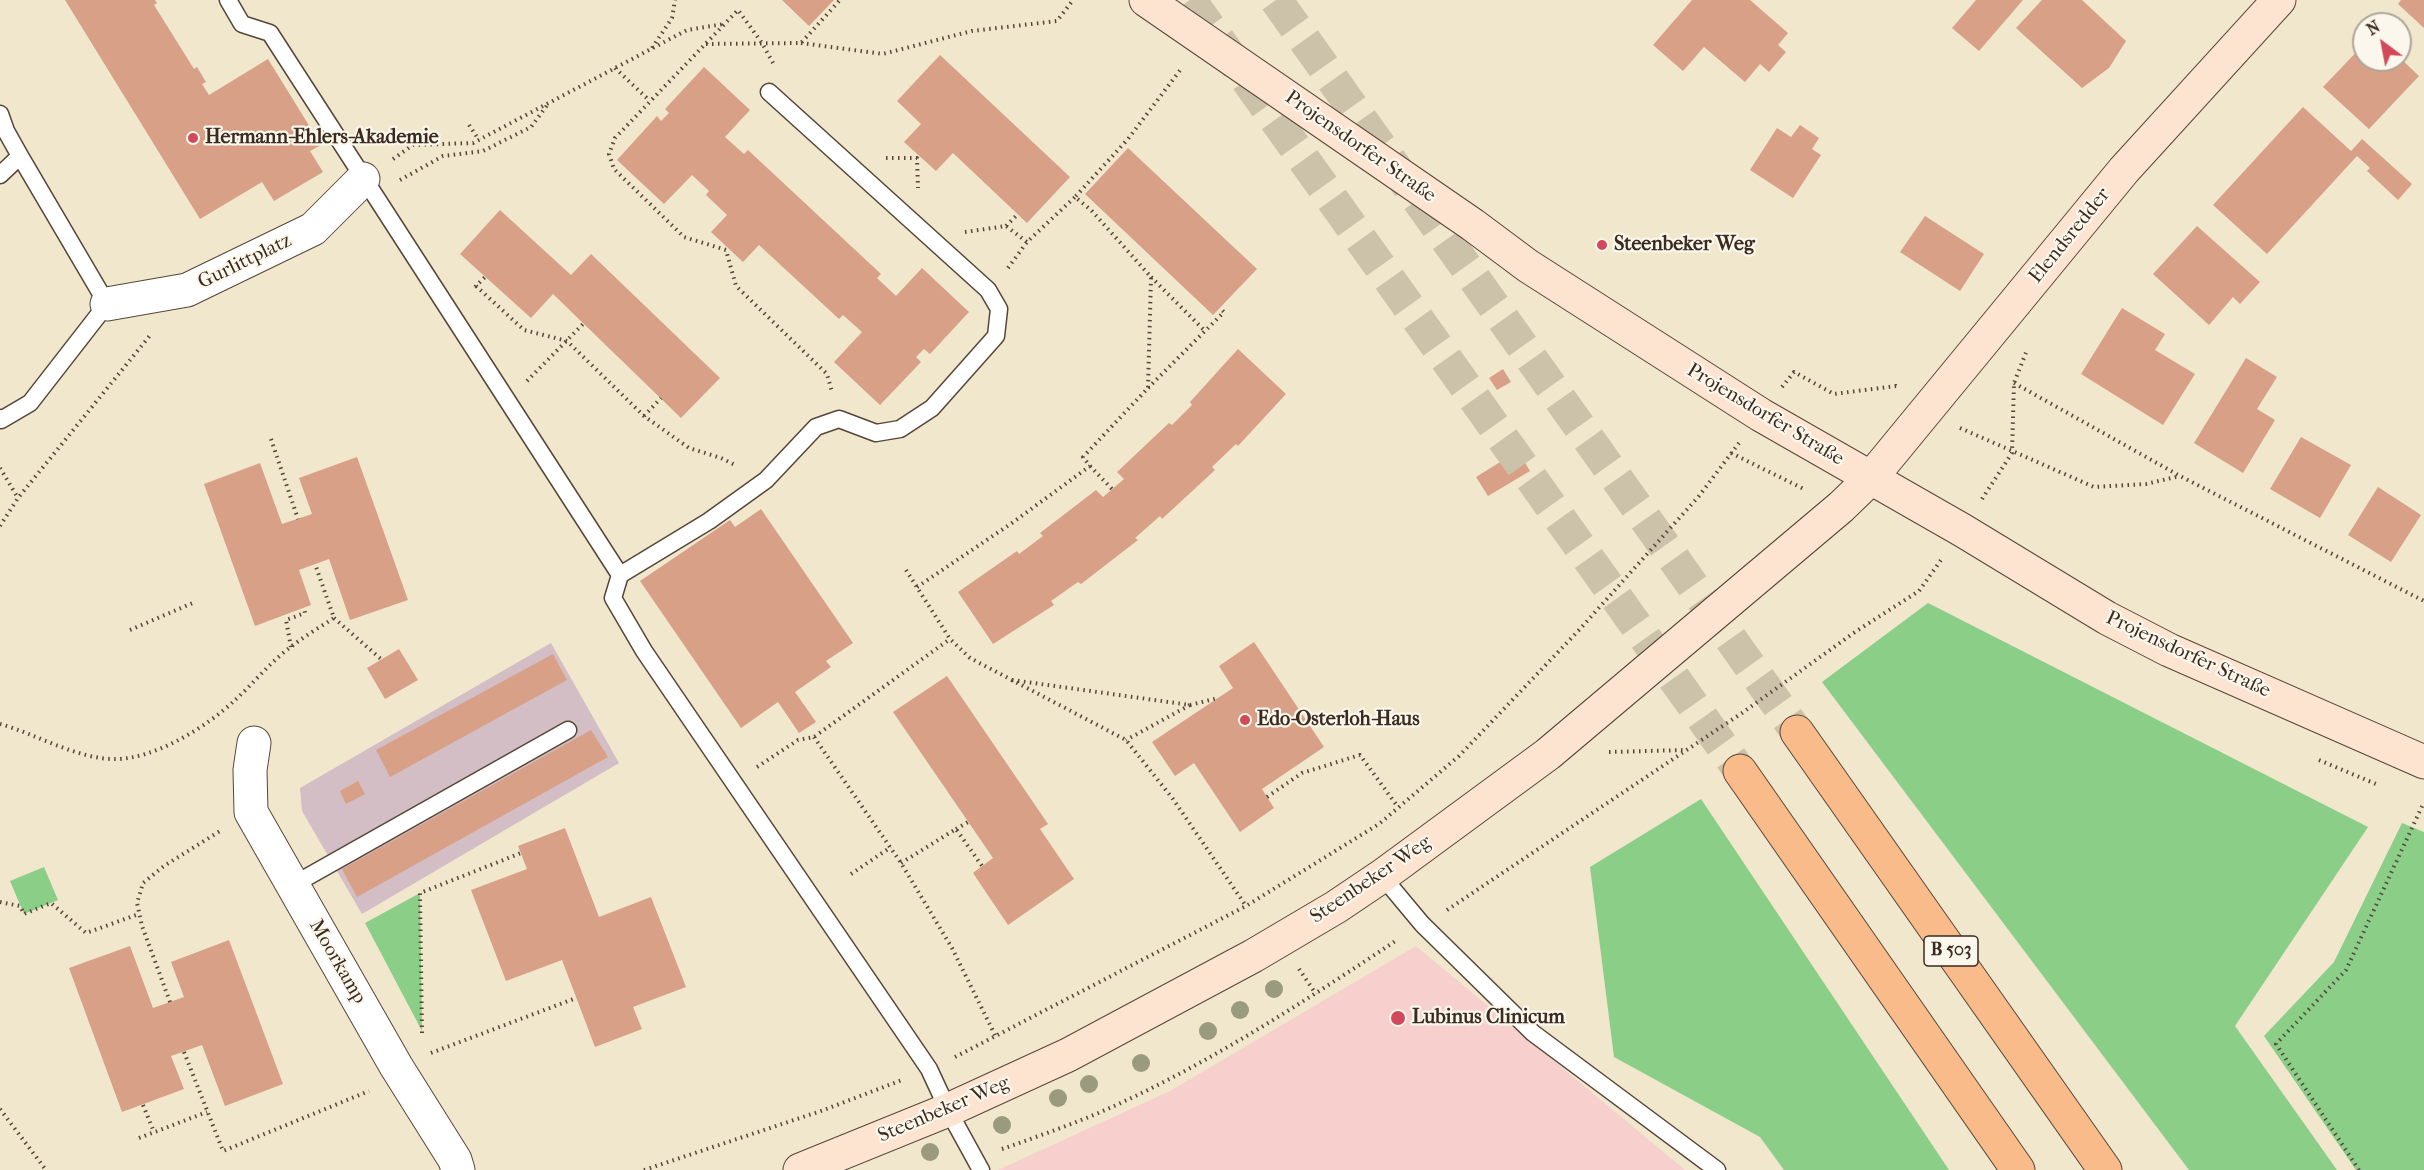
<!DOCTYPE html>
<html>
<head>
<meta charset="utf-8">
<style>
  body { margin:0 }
  #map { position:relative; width:2424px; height:1170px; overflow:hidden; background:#f0e7cc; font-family:"IM FELL French Canon",serif }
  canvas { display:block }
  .north { position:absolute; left:2352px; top:12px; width:60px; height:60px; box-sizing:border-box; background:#fbf7ec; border:2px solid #aea59a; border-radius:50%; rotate:328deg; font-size:16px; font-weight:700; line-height:24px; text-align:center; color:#3b2a1e }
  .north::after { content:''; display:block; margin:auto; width:21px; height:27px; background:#d1495b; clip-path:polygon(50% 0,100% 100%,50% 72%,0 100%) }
</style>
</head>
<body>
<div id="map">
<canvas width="2424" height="1170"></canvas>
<div class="north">N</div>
</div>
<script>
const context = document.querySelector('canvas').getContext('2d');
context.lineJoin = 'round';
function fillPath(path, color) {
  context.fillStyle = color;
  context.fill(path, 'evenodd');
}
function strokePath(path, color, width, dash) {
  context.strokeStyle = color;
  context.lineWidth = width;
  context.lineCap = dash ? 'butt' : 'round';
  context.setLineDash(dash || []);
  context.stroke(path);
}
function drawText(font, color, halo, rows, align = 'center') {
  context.font = font + ' "IM FELL French Canon",serif';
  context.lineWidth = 4.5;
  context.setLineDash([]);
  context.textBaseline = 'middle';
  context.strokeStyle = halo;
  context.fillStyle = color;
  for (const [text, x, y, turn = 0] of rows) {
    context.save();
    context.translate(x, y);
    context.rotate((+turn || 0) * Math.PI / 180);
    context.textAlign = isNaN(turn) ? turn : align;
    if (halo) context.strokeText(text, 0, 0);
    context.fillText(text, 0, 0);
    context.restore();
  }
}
const built = new Path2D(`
  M1416 946 1685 1170H998L1170 1091Z`);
const industrial = new Path2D(`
  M551 643 619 763 362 914 302 811 300 788Z`);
const green = new Path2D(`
  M1928 603 2368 827 2235 1026 2337 1170H2189L1822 682Z
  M1701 799 1949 1170H1784L1760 1137 1614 1057 1590 867Z
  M2402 823 2424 832V1170H2356L2264 1036 2334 962Z
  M44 867 58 900 24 914 10 881Z
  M420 893 422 1031 365 923Z`);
const building = new Path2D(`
  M65 0H155L157 3 154 5 194 69 197 67 206 82 202 84 209 95 268 59 321 145 310 151 323 172 274 201 262 182 200 219Z
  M782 0H834L809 26Z
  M1692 0H1750L1788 33 1778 45 1786 52 1769 72 1760 64 1745 82 1704 47 1683 71 1653 45Z
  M1976 0H2023L1979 51 1952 28Z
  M2042 0H2082L2126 41 2109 68 2082 88 2016 28Z
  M2401 0H2424V28L2398 4Z
  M2364 44V60H2400V58L2419 76 2369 129 2323 87Z
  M940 55 1070 177 1027 223 953 153 936 171 904 142 921 124 897 101Z
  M704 67 750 110 725 137 744 154 748 150 881 274 877 278 896 296 922 268 969 312 930 354 924 349 916 357 921 362 880 405 834 362 862 332 843 315 839 319 759 245 743 262 711 232 727 215 706 195 709 191 692 175 664 204 617 160 657 116 661 121 669 113 665 109Z
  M2303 107 2351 151 2362 139 2412 184 2398 200 2367 171 2370 168 2357 156 2267 254 2213 205Z
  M1800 125 1819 138 1812 149 1821 155 1793 198 1750 170 1777 128 1791 137Z
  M1128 148 1257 269 1213 315 1085 194Z
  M500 210 571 275 591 254 720 378 681 418 553 294 531 318 460 254Z
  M1925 216 1984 254 1960 291 1900 252Z
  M2197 226 2260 282 2240 304 2233 297 2209 325 2153 274Z
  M2122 308 2165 334 2155 350 2195 374 2163 425 2081 374Z
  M1238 349 1286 394 1238 446 1236 444 1212 467 1215 470 1162 519 1160 516 1135 538 1138 540 1081 584 1078 582 1051 601 1054 605 993 644 958 592 1017 551 1019 554 1043 536 1040 533 1096 490 1103 497 1124 479 1117 472 1169 423 1172 425 1192 405 1190 402Z
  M2246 358 2277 377 2257 409 2275 420 2243 473 2194 443Z
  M1503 369 1511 382 1497 390 1489 378Z
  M2301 437 2351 465 2320 518 2270 489Z
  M1518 451 1530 471 1488 496 1476 477Z
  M357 457 408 600 350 620 329 559 299 570 311 605 255 626 204 484 260 463 282 524 312 514 299 478Z
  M2378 487 2421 515 2391 562 2348 535Z
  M761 509 853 643 826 661 831 667 795 692 816 722 799 733 778 702 741 728 640 581 730 520 735 527Z
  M1254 642 1324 747 1262 789 1274 808 1240 832 1194 763 1175 776 1152 742 1233 688 1219 666Z
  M399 649 418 680 385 699 367 668Z
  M553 654 567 680 390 777 376 750Z
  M947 676 1048 824 1040 829 1074 879 1008 925 973 873 993 858 893 712Z
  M591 730 608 757 357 897 342 869Z
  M358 781 365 794 346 804 340 791Z
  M565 828 599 917 651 897 686 987 633 1007 642 1029 595 1047 562 960 506 981 471 890 527 869 518 846Z
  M229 940 283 1084 225 1106 202 1045 171 1056 184 1089 122 1112 69 968 130 946 153 1008 184 997 171 962Z`);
const highwayTunnel = new Path2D(`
  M1190 0 1740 771
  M1276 0 1797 732`);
const path = new Path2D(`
  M801 43 883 54 972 31 1057 21 1073 0
  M706 44 801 43 840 0
  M652 48 672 18 675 0
  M773 63 762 43 738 10 615 138 609 154 614 169 684 237 726 250 736 286 827 374 832 392
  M615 68 650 101
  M469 125 479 140
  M886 158H917L918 188
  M393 159 413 145 473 143 687 30 724 24
  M400 180 443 156 483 151 531 127 548 104
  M1006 226 1018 214
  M965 232 1006 226 1027 242
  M1008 268 1027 242 1075 197
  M1151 277 1205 331
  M476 286 524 330 567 341 644 416 689 448 721 458 737 466
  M475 287 485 277
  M527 381 584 323
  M2014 383 2180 476 2424 601
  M1782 387 1794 372 1834 394 1896 386 1899 388
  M1148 388 1224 312 1220 308
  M644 416 661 398
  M1960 428 2094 487 2146 484 2180 476
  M271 439 298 519
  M1731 453 1806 490
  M1090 466 1112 489
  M0 468 18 498
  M1982 499 2012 453 2014 383 2027 350
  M0 526 18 498 152 333
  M906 570 950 639 970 658 1126 740 1173 799 1246 906
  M917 587 1012 523 1090 466 1083 457 1148 388 1151 277 1091 210 1075 197 1128 139 1181 69
  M334 618 382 660
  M130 630 195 602
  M291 647 286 620 305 613 304 608
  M1012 680 1190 705 1126 740
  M1190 705 1218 698
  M0 724C36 734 77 759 114 759 153 760 207 727 235 700 254 683 271 661 292 646 305 636 320 627 334 618L315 564
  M814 737 901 863 952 948 996 1037
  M1609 752 1686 750
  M2319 760 2376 784
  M757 767 798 740 814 737 950 639
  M1267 797 1302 773 1360 755 1398 807
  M956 829 968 822
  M901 863 956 829 982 866
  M851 874 891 847
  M0 902 20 906 24 914 51 903 86 933 139 914
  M1447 910 1742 713 1855 632 1919 591 1941 560
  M1299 969 1316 994
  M170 1002 142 926 137 903 143 883 164 866 220 831
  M422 1033 420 893 521 853
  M184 1052 223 1151 369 1091
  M431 1053 576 998
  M955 1057 1246 906 1379 824 1459 756 1580 629 1699 496 1739 443
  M143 1105 154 1132
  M0 1109 46 1170
  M139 1138 207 1112
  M1002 1149C1033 1138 1065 1127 1096 1114 1201 1069 1302 1003 1397 940
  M644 1170 821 1111 902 1080
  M2359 1170 2276 1044 2346 970 2424 802`);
const lane = new Path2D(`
  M228 0 242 24 270 33 620 575
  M769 92 988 290 999 309 996 336 932 408 900 429 876 433 839 419 816 427 766 480 709 521 620 575 613 598 644 651 929 1069 948 1110 981 1170
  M0 114 6 131 20 156 107 304 30 403 1 420 0 418
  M0 175 20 156
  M1382 876 1422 924 1533 1033 1717 1170
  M293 885 568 730`);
const street = new Path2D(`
  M107 304 187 290 313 229 363 179
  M254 743 250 770 251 812 396 1066 455 1160 458 1170`);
const secondary = new Path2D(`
  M1146 0 1473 225 1528 266 1761 415 1962 530 2107 618 2169 650 2424 762
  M800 1170 948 1110 1068 1055 1253 956 1336 907 1382 876 1548 754 1841 507 1870 479 2124 170 2279 0`);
const highway = new Path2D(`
  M1797 732 2105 1170
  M1740 771 2018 1170`);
const trees = [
  [1274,989],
  [1240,1010],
  [1208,1031],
  [1141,1063],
  [1089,1084],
  [1058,1098],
  [1002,1125],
  [930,1152]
];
const markers = [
  [193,138,6,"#d1495b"],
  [1602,245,6,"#d1495b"],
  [1245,720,6,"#d1495b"],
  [1398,1018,8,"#d1495b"]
];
const shields = [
  [1951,951,54]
];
const shieldNames = [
  ["B 503",1951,951]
];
const poiNames = [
  ["Hermann-Ehlers-Akademie",205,138],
  ["Steenbeker Weg",1614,245],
  ["Edo-Osterloh-Haus",1257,720],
  ["Lubinus Clinicum",1412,1018]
];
const streetNames = [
  ["Projensdorfer Straße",1360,147,35],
  ["Elendsredder",2070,236,-51],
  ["Gurlittplatz",245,262,-26],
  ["Projensdorfer Straße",1765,415,31],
  ["Projensdorfer Straße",2188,655,25],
  ["Steenbeker Weg",1371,880,-34],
  ["Moorkamp",337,962,60],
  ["Steenbeker Weg",944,1110,-23]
];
fillPath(built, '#f7d0ce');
fillPath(industrial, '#d2bec4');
fillPath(green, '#8ace88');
fillPath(building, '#d8a086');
strokePath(highwayTunnel, '#ccc1a9', 33, [33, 16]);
strokePath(lane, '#564638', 19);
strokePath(street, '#564638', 35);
strokePath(secondary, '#564638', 35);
strokePath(highway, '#564638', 35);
strokePath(path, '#564638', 4, [1.5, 4.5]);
strokePath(lane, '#fff', 16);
strokePath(street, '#fff', 33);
strokePath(secondary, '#fde4d1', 33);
strokePath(highway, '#fabb8b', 33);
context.fillStyle = '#9a9a7e';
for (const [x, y] of trees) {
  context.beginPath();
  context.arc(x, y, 9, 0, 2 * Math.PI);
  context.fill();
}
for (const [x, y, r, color] of markers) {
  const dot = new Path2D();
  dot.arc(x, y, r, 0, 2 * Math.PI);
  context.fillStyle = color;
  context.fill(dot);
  strokePath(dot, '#fbf7ec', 2);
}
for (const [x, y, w] of shields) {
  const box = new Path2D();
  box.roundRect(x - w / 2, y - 15, w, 30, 4.5);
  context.fillStyle = '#fbf7ec';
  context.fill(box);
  strokePath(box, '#3b2a1e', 1.5);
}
drawText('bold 18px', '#3b2a1e', null, shieldNames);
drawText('bold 20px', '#3b2a1e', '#fbf7ec', poiNames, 'left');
drawText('20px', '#3b2a1e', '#fbf7ec', streetNames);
</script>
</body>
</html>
